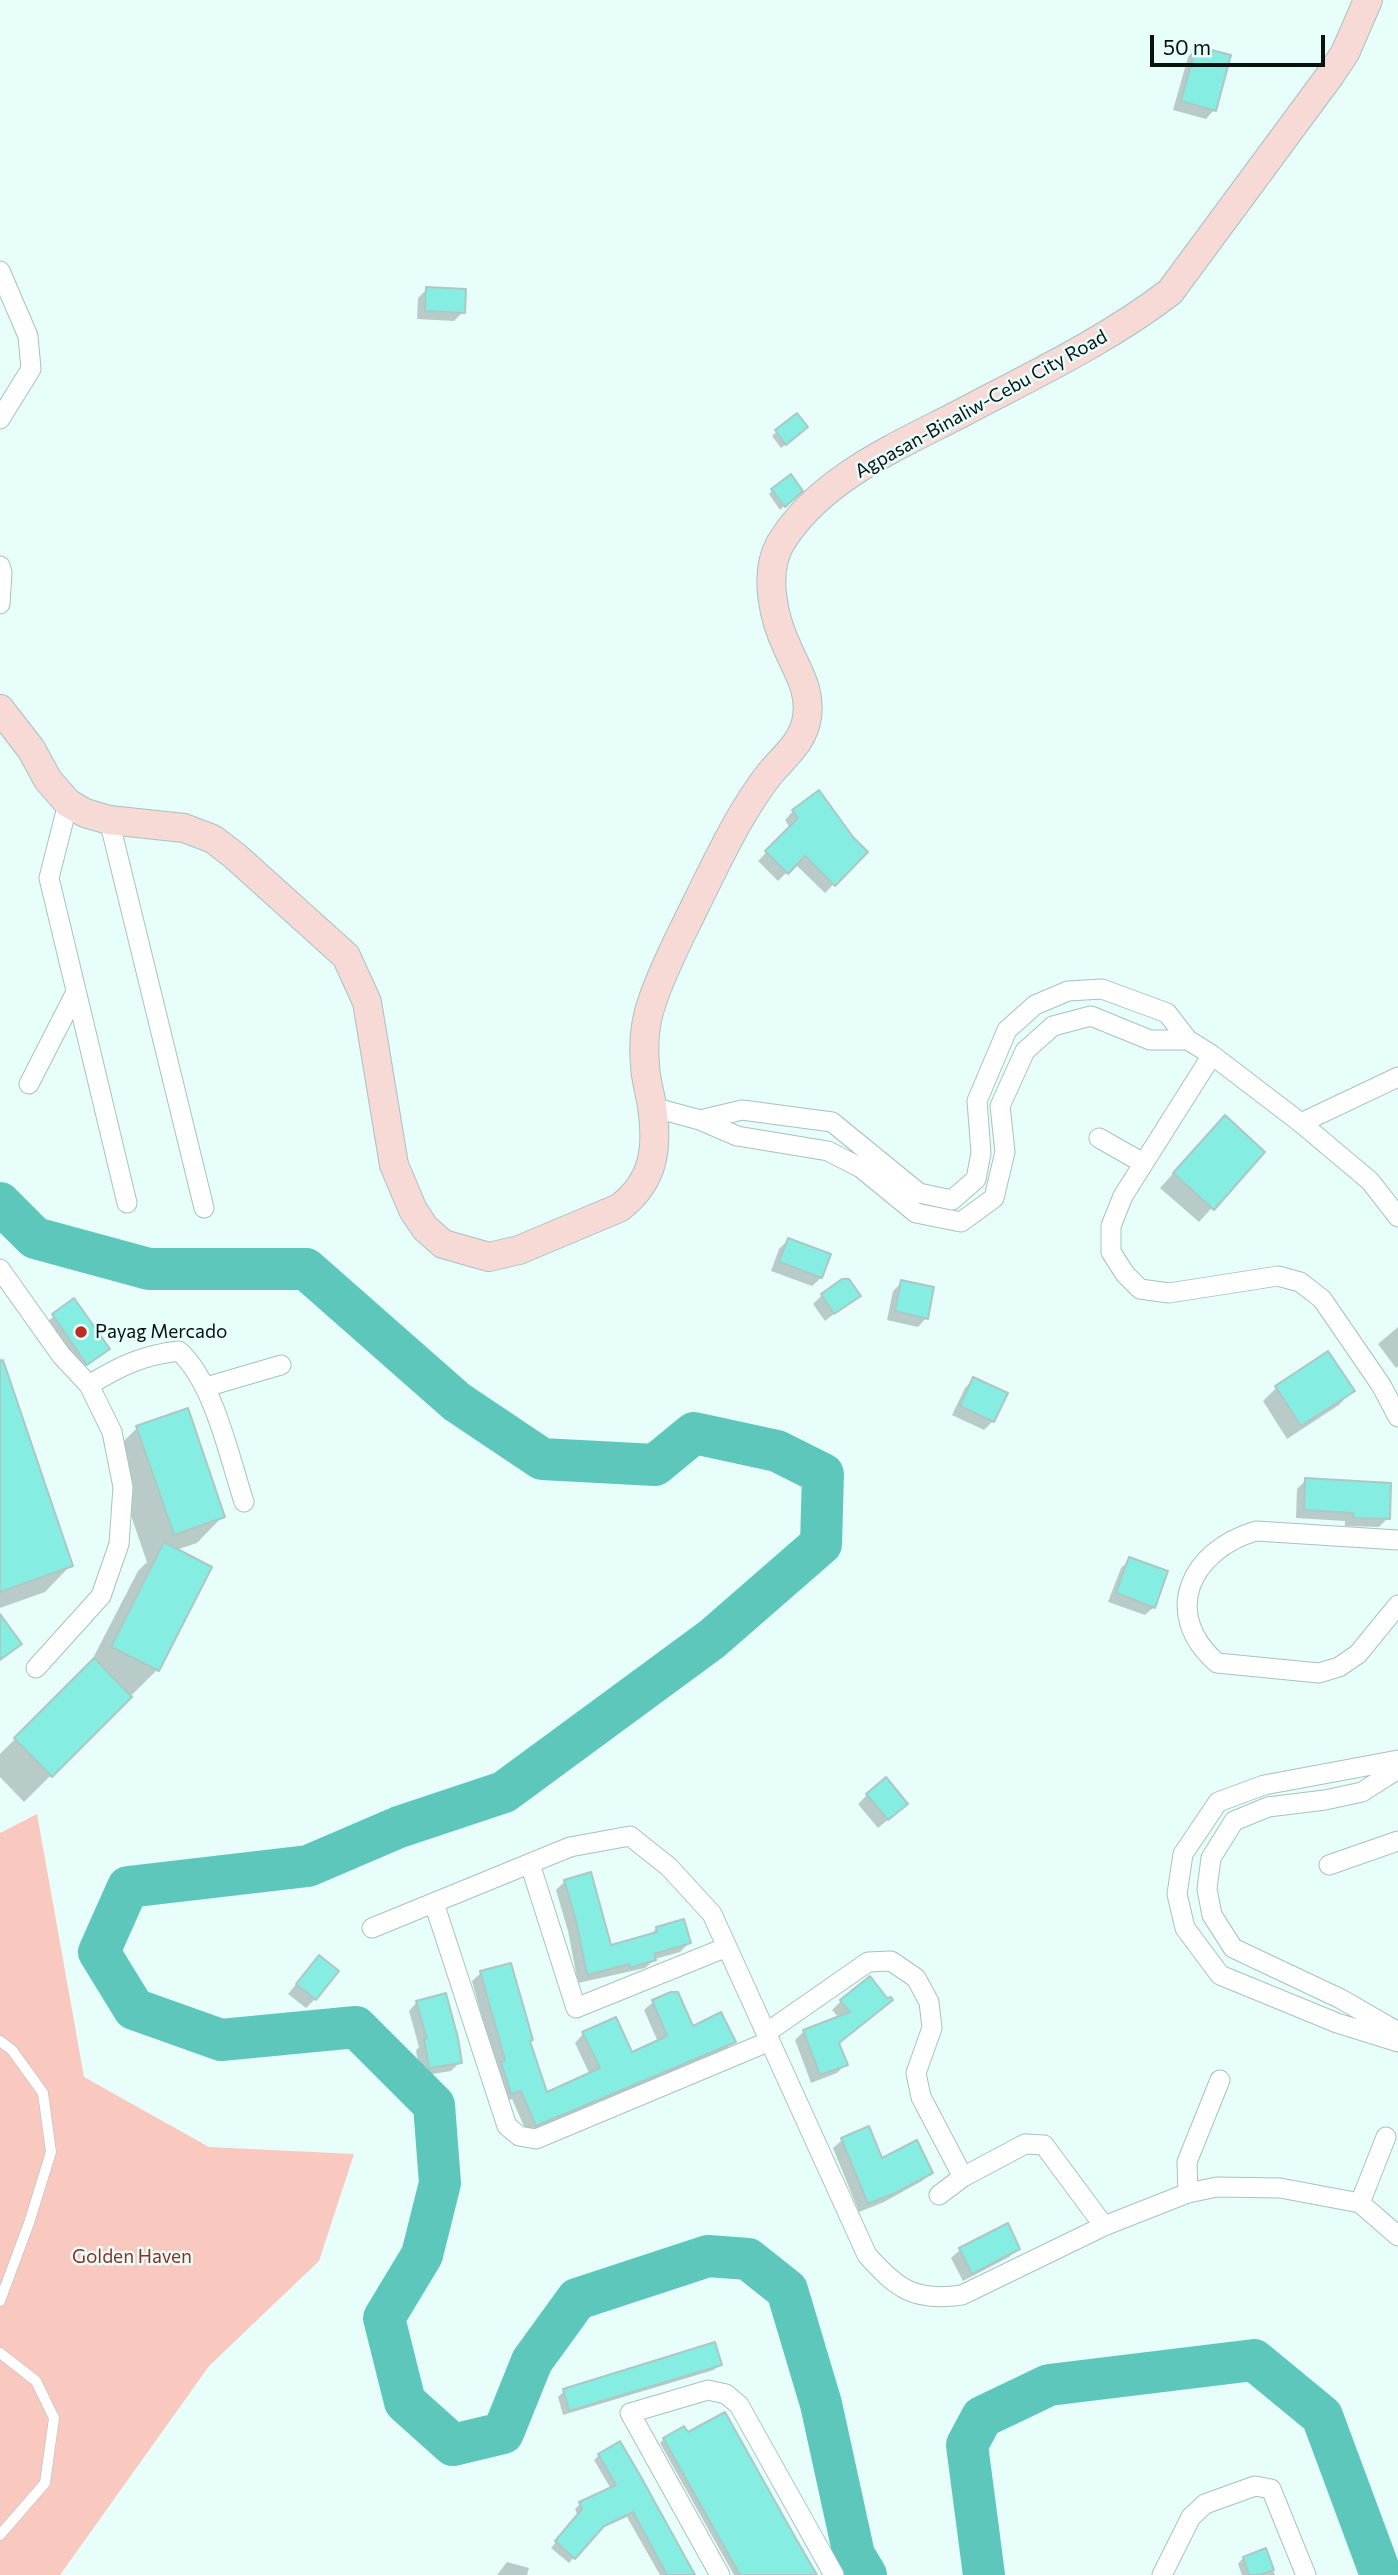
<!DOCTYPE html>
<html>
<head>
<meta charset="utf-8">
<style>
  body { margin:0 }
  #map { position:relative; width:1398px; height:2575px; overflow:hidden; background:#e8fefb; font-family:Commissioner,sans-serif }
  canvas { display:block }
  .scale { position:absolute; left:1150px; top:35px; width:175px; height:32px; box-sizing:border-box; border:4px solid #081211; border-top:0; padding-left:9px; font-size:21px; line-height:24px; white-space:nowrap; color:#081211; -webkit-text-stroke:5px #e8fefb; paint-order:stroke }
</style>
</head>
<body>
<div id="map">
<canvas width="1398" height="2575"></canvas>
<div class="scale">50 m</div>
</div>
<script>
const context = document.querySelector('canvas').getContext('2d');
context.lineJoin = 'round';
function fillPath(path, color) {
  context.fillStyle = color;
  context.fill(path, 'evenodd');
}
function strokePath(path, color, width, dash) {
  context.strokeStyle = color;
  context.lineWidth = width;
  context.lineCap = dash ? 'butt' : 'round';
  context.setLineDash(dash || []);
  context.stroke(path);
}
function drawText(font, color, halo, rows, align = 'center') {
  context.font = font + ' Commissioner,sans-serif';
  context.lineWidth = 5;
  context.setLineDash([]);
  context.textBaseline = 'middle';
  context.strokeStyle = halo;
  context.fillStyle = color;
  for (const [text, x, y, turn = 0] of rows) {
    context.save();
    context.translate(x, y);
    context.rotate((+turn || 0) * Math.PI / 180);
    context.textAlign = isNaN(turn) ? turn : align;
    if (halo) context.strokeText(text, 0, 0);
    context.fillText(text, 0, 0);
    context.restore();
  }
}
const green = new Path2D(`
  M37 1814 84 2077 209 2147 354 2154 319 2261 209 2366 60 2575H0V1833Z`);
const shadow = new Path2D(`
  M1196 48 1214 110 1206 119 1173 110 1188 57Z
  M427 289 463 312 454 321 417 319 418 298Z
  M796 415 802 431 781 448 772 436Z
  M773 490H800L780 510 769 494Z
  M793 811 851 838 865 852 825 893 795 864 778 881 758 861 790 828 785 820Z
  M1211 1131 1263 1152 1199 1222 1160 1188Z
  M788 1240 821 1278 812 1286 771 1271 779 1249Z
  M902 1282 926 1318 918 1327 887 1320 893 1291Z
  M822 1295H858L825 1321 813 1304Z
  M74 1301 107 1349 78 1372 44 1324Z
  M1398 1327V1366L1396 1368 1378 1344Z
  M1327 1354 1352 1391 1339 1405 1287 1439 1263 1401 1276 1388Z
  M0 1357 71 1565 45 1592 0 1608Z
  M974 1379 993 1421 984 1430 952 1415 965 1388Z
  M137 1428 223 1516 197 1543 176 1550 210 1568 157 1670 24 1802 0 1777V1754L90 1664 138 1571 147 1562 110 1455Z
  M1306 1480 1388 1518 1379 1527 1345 1526V1521L1296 1518 1297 1489Z
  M1130 1559 1154 1607 1145 1615 1108 1602 1121 1568Z
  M867 1795 897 1812 878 1828 858 1804Z
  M565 1881 609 1947 649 1936 657 1928 689 1943 680 1952 655 1959 645 1968 578 1983 568 1931 556 1890Z
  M319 1957 315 1999 306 2008 288 1994Z
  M481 1973 529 2042 546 2095 590 2075 575 2043 583 2034 632 2055 658 2042 644 2010 653 2002 692 2028 733 2042 725 2050 527 2133 512 2099 502 2102 496 2068 472 1981Z
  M891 2000 838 2044 846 2064 837 2073 811 2083 795 2040 804 2031 839 2018 832 2010 841 2001Z
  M417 2002 460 2062 451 2071 420 2076 416 2050 419 2047 409 2011Z
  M868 2129 881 2160 931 2172 922 2181 884 2202 859 2212 833 2148 842 2140Z
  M1018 2248 1009 2257 963 2281 951 2258 960 2250Z
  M720 2364 714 2370 563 2415 558 2397 564 2391Z
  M664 2439 815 2575H734L660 2443Z
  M599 2455 694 2575H660L627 2517 598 2530 569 2563 551 2548 578 2516 575 2509 580 2504 611 2489 594 2460Z
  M1265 2550 1275 2575H1242L1238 2564 1243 2558Z
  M507 2562 529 2568 527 2575H497Z`);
const river = new Path2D(`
  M0 1203 35 1238 149 1269H306L457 1402 542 1459 655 1465 694 1433 777 1451 823 1474 821 1544 712 1639 504 1792 399 1827 308 1866 128 1887 99 1952 134 2009 221 2040 356 2027 434 2105 440 2183 422 2255 384 2318 405 2402 453 2445 503 2433 532 2361 577 2299 708 2256 748 2259 787 2290 821 2404 854 2555 866 2575
  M984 2575 967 2445 982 2417 1049 2385 1254 2360 1322 2416 1381 2575`);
const building = new Path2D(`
  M1196 46 1231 55 1216 111 1181 101Z
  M426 287 466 289 465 313 425 311Z
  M797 413 808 427 786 445 775 430Z
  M791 474 803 491 785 507 771 489Z
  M819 790 853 837 868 852 835 886 805 856 788 874 765 851 798 818 792 810Z
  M1225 1115 1265 1152 1214 1210 1173 1173Z
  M788 1238 831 1254 822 1278 779 1262Z
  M842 1279H849L861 1296 834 1314 821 1294Z
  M901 1280 934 1287 928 1319 895 1311Z
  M74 1298 110 1349 87 1365 52 1314Z
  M1328 1351 1355 1391 1301 1426 1275 1386Z
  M3 1360 73 1566 0 1592V1361Z
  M973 1377 1008 1393 994 1422 960 1406Z
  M188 1408 225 1517 174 1535 136 1426Z
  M1305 1478 1391 1483 1390 1519 1353 1518V1513L1304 1510Z
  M164 1542 212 1567 159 1671 111 1647Z
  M1129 1557 1168 1571 1155 1608 1116 1593Z
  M0 1614 22 1644 0 1660Z
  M94 1658 132 1697 52 1777 14 1738Z
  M886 1777 908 1804 888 1820 866 1794Z
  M591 1872 611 1945 657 1932 656 1927 684 1919 691 1943 654 1954 656 1960 630 1968 629 1964 587 1975 576 1921 564 1880Z
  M319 1955 339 1971 316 2000 296 1984Z
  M511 1963 533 2040 530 2041 547 2092 600 2068 582 2032 616 2017 632 2052 667 2036 652 2000 671 1992H678L693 2026 721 2012 736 2042 536 2126 521 2091 511 2094 501 2062 505 2060 480 1971Z
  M870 1976 887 1998 891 1997 893 2000 839 2043 848 2065 820 2075 803 2030 850 2012 840 2000Z
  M446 1993 458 2038 462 2063 429 2068 424 2039H427L416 2001Z
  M869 2126 882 2158 917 2140 933 2173 895 2193 868 2204 841 2138Z
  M1008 2223 1020 2249 972 2274 959 2248Z
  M715 2342 722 2365 569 2411 563 2389Z
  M725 2412 795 2537 817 2575H740L663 2438 684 2426 688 2432Z
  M620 2441 641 2477 695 2575H667L633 2512 604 2526 575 2559 555 2541 582 2509 579 2502 616 2485 598 2454Z
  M1266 2548 1274 2570 1260 2575H1249L1243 2557Z`);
const lane = new Path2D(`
  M0 2041 12 2050 43 2093 51 2152 29 2223 0 2301
  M0 2353 36 2381 54 2418 45 2483 0 2535`);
const street = new Path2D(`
  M0 271 28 336 31 369 0 419
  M0 566 2 572 0 604
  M68 803 49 878 127 1203
  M109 820 204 1208
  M1212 1055 1123 1196 1111 1226V1252L1125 1274 1140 1289 1169 1293 1278 1276 1300 1282 1322 1299 1381 1385 1398 1417
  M29 1084 75 994
  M652 1107 700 1120 737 1136 828 1151 861 1168 916 1213 961 1222 994 1198 1005 1152 1000 1106 1025 1051 1053 1026 1091 1016 1150 1040H1188
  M700 1120 742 1110 832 1122 919 1193 952 1200 976 1179 981 1153 977 1101 1007 1030 1035 1005 1068 991 1102 989 1167 1013 1188 1040 1212 1055 1301 1123 1370 1181 1398 1217
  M1301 1123 1398 1077
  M1099 1138 1143 1163
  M0 1269 61 1355 89 1385 112 1432 123 1487 119 1544 101 1596 36 1668
  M89 1385C120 1366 143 1355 179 1351 214 1383 229 1456 244 1502
  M206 1387 281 1365
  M1398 1540 1256 1531C1191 1550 1160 1613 1217 1663L1319 1673 1339 1667 1358 1654 1398 1605
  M1398 1760 1264 1785 1218 1802 1183 1854 1177 1894 1185 1928 1220 1975 1337 2023 1398 2042
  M1398 1769 1362 1792 1325 1800 1268 1807 1234 1821 1211 1858 1207 1889 1212 1915 1233 1948 1341 1999 1398 2032
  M530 1864 576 2008 727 1947
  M1329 1865 1398 1841
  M434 1903 507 2126 519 2136 536 2139 770 2041
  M372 1928 570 1847 630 1836 669 1867 712 1914 867 2255C897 2289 915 2302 962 2295L1104 2226 1188 2193 1217 2187 1280 2188 1360 2203 1398 2236
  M766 2033 868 1962 891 1961 916 1978 929 2002 932 2028 916 2073 921 2097 963 2177
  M1188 2193 1187 2162 1220 2080
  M939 2195 963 2177 1025 2144 1044 2145 1104 2226
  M1360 2203 1386 2137
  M720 2575 630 2413 708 2390 726 2394 739 2405 834 2575
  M1162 2575 1191 2517 1205 2504 1255 2486 1271 2489 1306 2575`);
const secondary = new Path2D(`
  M0 709 31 749 48 780 68 803 85 813 109 820 184 828 213 839 235 856 346 956 367 1002 394 1165 413 1210 425 1228 443 1244 489 1257 519 1250 619 1208C655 1181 658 1147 652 1106 650 1092 645 1078 645 1064 643 1042 645 1020 653 999 664 967 680 937 695 906 711 874 726 841 745 810 753 797 762 783 772 771 787 754 804 740 807 717 811 691 798 672 788 649 774 620 763 575 780 544 821 475 906 443 973 407 1040 372 1110 338 1170 292L1331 74 1345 53 1368 0`);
const markers = [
  [81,1332,7,"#ba2d1f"]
];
const streetNames = [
  ["Agpasan-Binaliw-Cebu City Road",981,404,-29]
];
const poiNames = [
  ["Payag Mercado",95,1332]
];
const parkNames = [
  ["Golden Haven",132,2257]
];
fillPath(green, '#f9c8bf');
fillPath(shadow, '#0003');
strokePath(river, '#5ec7bc', 42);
fillPath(building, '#86ede2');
strokePath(building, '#acc8c4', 2);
strokePath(lane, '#a7c2bf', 11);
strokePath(street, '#a7c2bf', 21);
strokePath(secondary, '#a7c2bf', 30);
strokePath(lane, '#fff', 10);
strokePath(street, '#fff', 19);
strokePath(secondary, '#f7dad5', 28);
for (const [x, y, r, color] of markers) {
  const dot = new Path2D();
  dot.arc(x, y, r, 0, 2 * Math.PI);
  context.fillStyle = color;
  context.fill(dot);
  strokePath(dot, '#e8fefb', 2.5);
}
drawText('19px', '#081211', '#e8fefb', streetNames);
drawText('19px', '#081211', '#e8fefb', poiNames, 'left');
drawText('19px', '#8c3024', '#e8fefb', parkNames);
</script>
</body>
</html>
